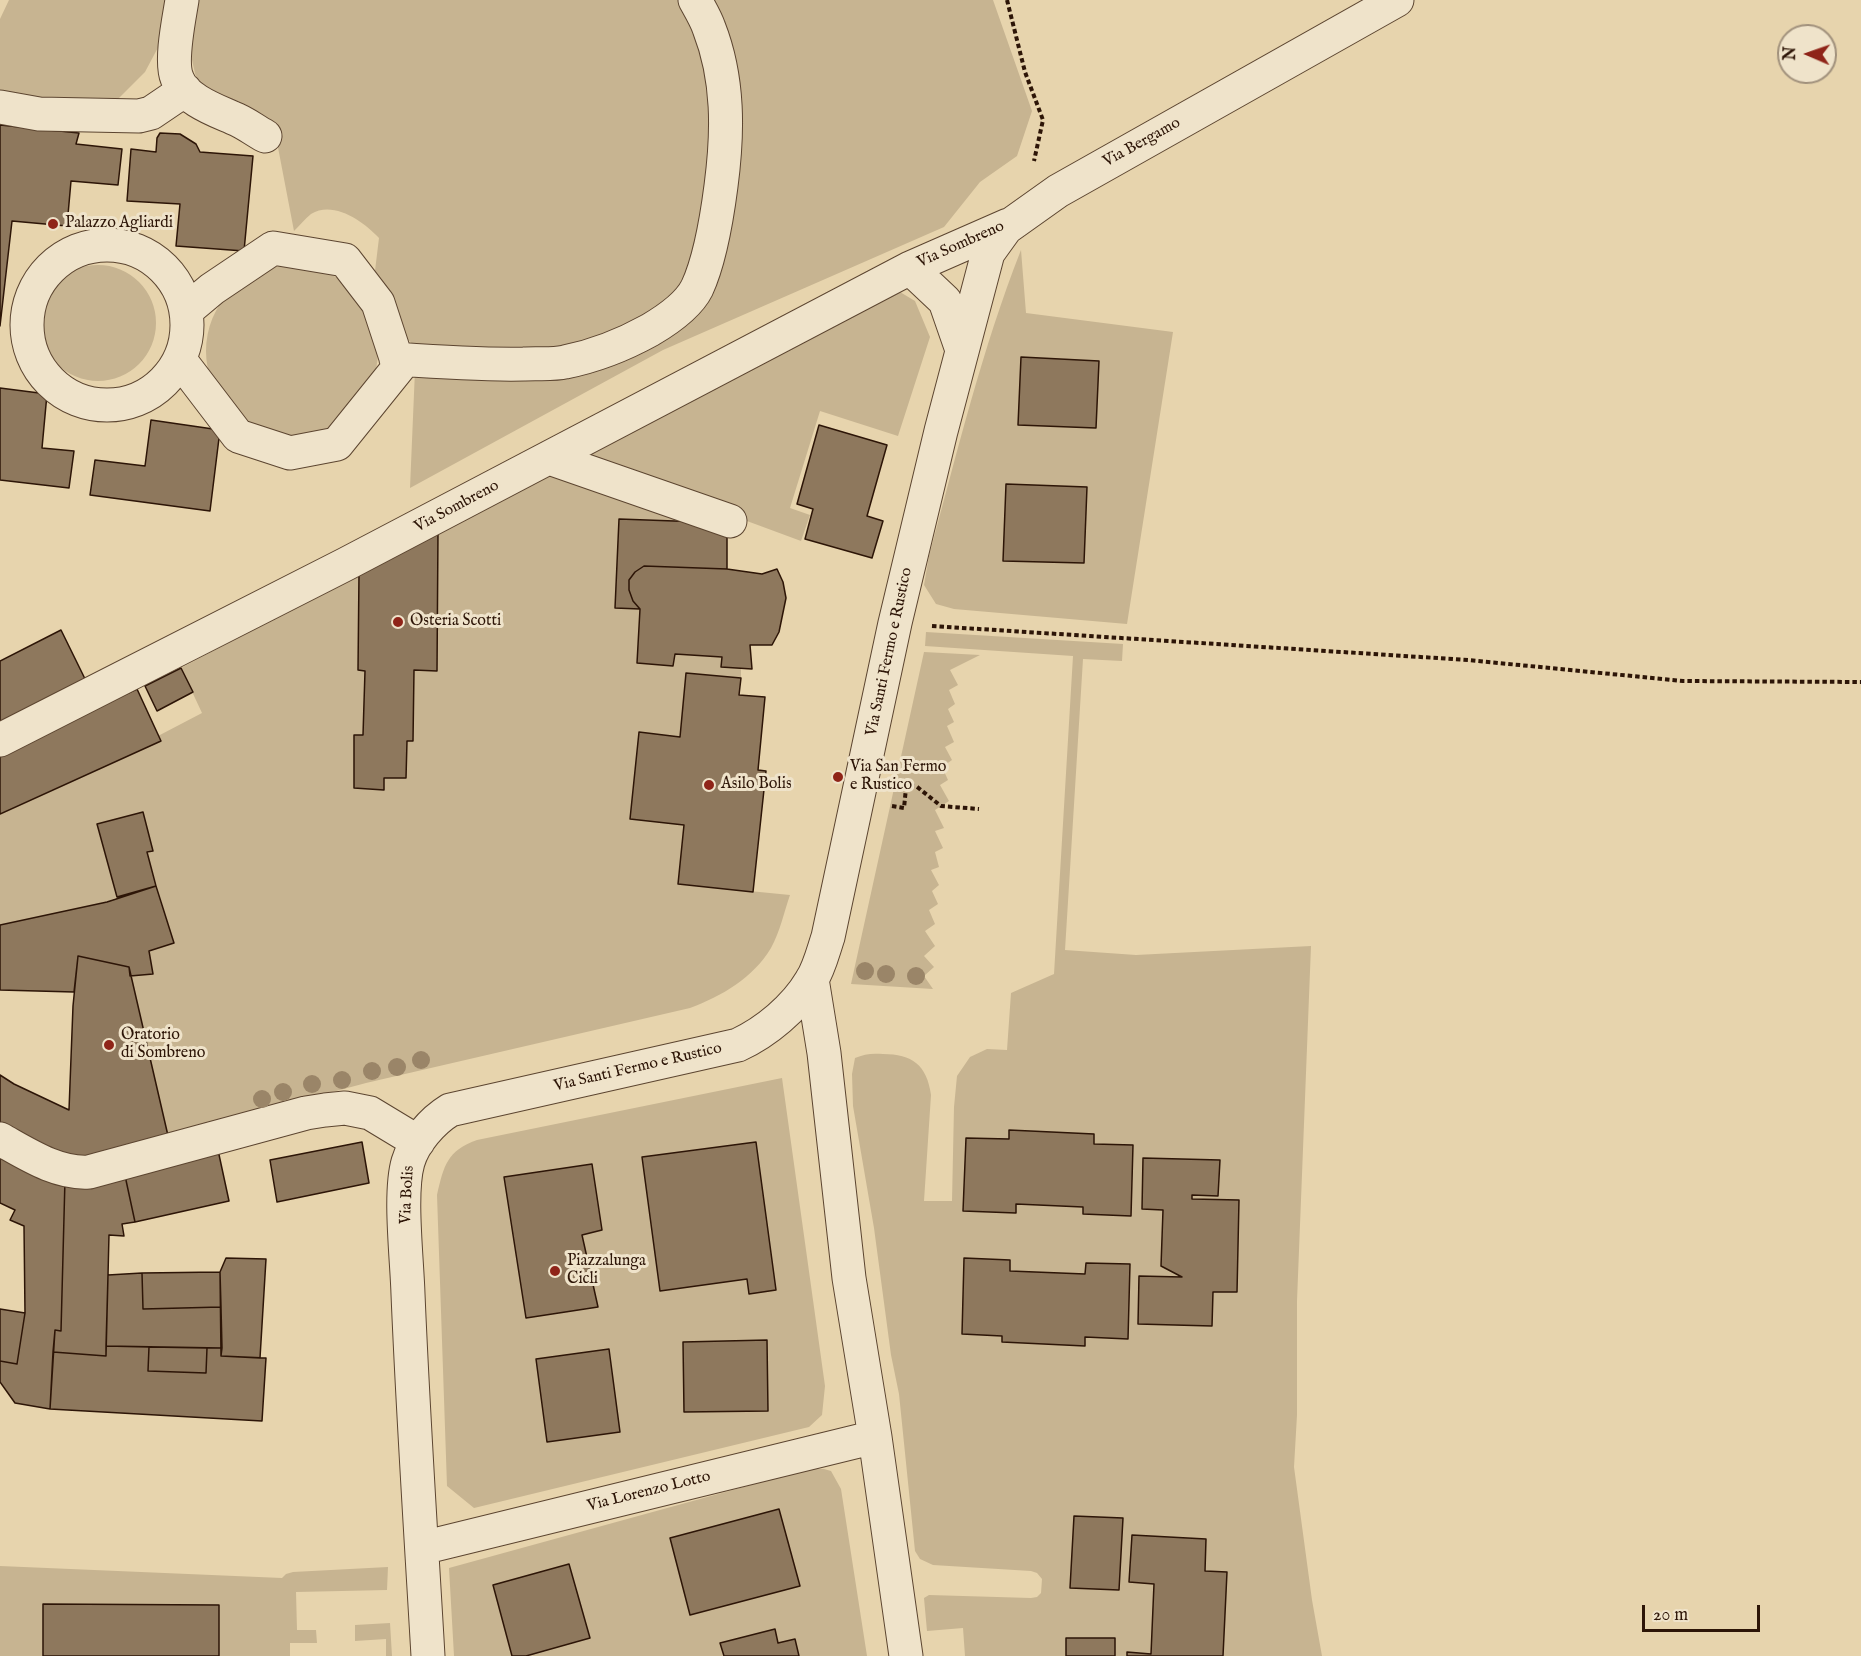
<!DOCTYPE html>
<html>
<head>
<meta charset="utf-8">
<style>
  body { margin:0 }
  #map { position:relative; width:1861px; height:1656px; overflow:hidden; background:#e7d4ad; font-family:"IM FELL English",serif }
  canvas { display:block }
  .north { position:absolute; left:1777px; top:24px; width:60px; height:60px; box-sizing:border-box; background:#efe3ca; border:2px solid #a1917c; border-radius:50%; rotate:272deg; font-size:16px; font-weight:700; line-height:24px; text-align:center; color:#2d1507 }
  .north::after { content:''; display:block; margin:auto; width:21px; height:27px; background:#8f2418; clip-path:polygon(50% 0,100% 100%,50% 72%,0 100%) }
  .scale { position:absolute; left:1642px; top:1605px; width:118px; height:27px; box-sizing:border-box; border:3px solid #2d1507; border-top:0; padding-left:8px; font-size:18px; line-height:21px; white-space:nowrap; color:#2d1507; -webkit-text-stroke:4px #efe3ca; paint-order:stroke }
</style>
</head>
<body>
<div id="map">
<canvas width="1861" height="1656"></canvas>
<div class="north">N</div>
<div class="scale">20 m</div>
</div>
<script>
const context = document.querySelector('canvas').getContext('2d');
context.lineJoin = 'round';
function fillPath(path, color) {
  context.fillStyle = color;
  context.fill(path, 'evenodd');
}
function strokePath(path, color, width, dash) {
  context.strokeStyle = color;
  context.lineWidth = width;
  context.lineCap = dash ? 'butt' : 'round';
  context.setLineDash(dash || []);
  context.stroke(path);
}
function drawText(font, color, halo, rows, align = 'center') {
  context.font = font + ' "IM FELL English",serif';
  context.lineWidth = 6;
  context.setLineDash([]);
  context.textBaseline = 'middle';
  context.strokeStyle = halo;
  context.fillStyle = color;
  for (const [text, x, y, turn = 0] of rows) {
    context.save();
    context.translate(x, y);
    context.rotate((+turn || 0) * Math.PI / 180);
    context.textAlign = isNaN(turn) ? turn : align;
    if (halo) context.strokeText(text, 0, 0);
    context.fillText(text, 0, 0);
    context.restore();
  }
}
const green = new Path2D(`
  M9 0H174L162 40 145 72 119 98 99 111 0 97V19Z
  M190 0H683L710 63 717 160 686 282 662 313 559 354 416 347 404 336 374 279 379 238C364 222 334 200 311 214 305 219 299 226 294 231L276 137 197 82 187 38Z
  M710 0H993L1032 111 1017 156 980 182 944 227 663 350 410 488 415 370 569 369 711 292Z
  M1021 250 1026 313 1173 332 1127 624 954 609 936 604 924 585 929 556C957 453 982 349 1021 250Z
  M40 323a58 58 0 1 1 116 0a58 58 0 1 1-116 0Z
  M206 351a86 86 0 1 1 172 0a86 86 0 1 1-172 0Z
  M900 292 915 301 930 337 898 436 820 411 790 508 810 515 801 541 574 457Z
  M556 465 702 522 619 519 615 607 640 609 637 663 673 666 675 654 722 657V667L741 668V678L686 673 680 737 639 733 684 825 678 884 790 895C784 912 780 932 771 948 753 978 722 996 690 1008L366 1083 295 1102 169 1140 130 976 153 974 149 951 174 943 147 853 153 851 143 812 97 825 117 897 107 902 0 925V814L160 741 158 736 202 713 181 668 359 574 358 670 365 671 363 735H354V788L384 790V778H406L407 741 413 740 414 670 436 671 438 531Z
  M926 632 1123 644 1122 661 1083 659 1065 950 1136 955 1311 946 1297 1301V1415L1294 1467 1312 1600 1322 1656H965L963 1628 927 1631 924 1598 929 1595 1031 1598 1037 1597 1041 1593 1042 1579 1037 1573 1031 1571 933 1565 920 1559 915 1551 899 1394 891 1355 874 1228 853 1106 852 1074 855 1058C864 1054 872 1053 883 1054 912 1054 927 1065 931 1095L924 1201H952L954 1107 957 1076 970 1057 987 1049 1007 1050 1011 993 1054 974 1073 656 925 646Z
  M924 652 980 655 950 670 958 685 949 690 955 704 948 709 954 722 947 726 954 742 945 747 952 760 942 767 948 780 940 785 949 801 935 810 944 828 935 831 943 848 935 852 939 867 931 870 939 885 932 891 938 904 929 910 935 924 925 931 935 946 924 956 934 967 924 976 933 989 851 984Z
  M782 1078 825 1386 822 1415 809 1427 474 1508 447 1486 437 1195C444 1165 447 1151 477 1140Z
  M809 1469H824L831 1471 841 1489 867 1656H454L449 1568Z
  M0 1566 282 1578 286 1574 293 1572 388 1567 387 1590 296 1592 297 1630H316L317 1643H290V1656H0Z
  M390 1623 392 1656H386V1639L355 1641V1625Z`);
const building = new Path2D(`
  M0 125 79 133 76 144 122 149 118 185 71 181 67 226 12 221 0 326Z
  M160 133 180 134 196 144 200 152 253 156 244 251 176 246 180 204 127 201 131 149 156 152 157 138Z
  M1021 357 1099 361 1096 428 1018 425Z
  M0 388 47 394 42 448 74 451 69 488 0 480Z
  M151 420 220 430 210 511 90 495 95 460 145 466Z
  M819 425 887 445 867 516 883 521 872 558 805 539 813 509 797 504Z
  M1006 484 1087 487 1084 563 1003 561Z
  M619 519 702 522 727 527V569L644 566 635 572 629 580V590L633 601 640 609 615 608Z
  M438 531 437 671 414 670 413 741H407L406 778H384V790L354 788V735H363L365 671 358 670 359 574Z
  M644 566 727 569 762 574 777 569 783 582 786 598 779 632 772 645H750L752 669 721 667 722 657 675 654 673 666 637 663 640 609 633 601 629 590V580L635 572Z
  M61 630 89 687 0 730V661Z
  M181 668 193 692 157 711 145 686Z
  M686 673 741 678 739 695 765 697 758 770 766 771 753 892 678 884 684 825 630 819 639 732 680 737Z
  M137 689 161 741 0 814V751Z
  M143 812 153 851 147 852 156 886 117 897 97 824Z
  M156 886 174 943 149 951 153 974 130 976 129 967 78 956 74 992 0 990V925L107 902Z
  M78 956 129 967 169 1140 67 1160 0 1132V1075L14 1084 69 1110 73 1006Z
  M1009 1130 1094 1134V1144L1133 1145 1131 1216 1083 1214V1207L1016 1204V1213L963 1211 966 1138 1009 1139Z
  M362 1142 369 1183 277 1202 270 1160Z
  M756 1142 776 1290 749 1294 747 1279 660 1291 642 1157Z
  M0 1146 65 1179 61 1331 55 1330 50 1409 15 1403 0 1382V1361L17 1364 25 1313 24 1226 10 1220 15 1210 0 1203Z
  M218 1150 229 1201 135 1222 124 1171Z
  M1143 1158 1220 1160 1218 1196 1192 1195V1199L1239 1200 1237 1292H1213L1212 1326 1138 1324 1139 1276 1182 1277 1161 1266 1163 1210 1142 1209Z
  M592 1164 602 1230 582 1235 598 1307 526 1318 504 1177Z
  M124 1171 135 1222 122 1224 124 1236 109 1235 106 1356 53 1352 55 1330 61 1331 65 1179Z
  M226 1258 266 1259 260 1358 221 1356 220 1272Z
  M964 1258 1010 1260V1271L1085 1274 1086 1263 1130 1264 1128 1339 1085 1337V1346L1002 1342V1336L962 1334Z
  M220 1272 221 1307 143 1309 142 1273Z
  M142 1273 143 1309 221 1307 222 1348 106 1346 108 1275Z
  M0 1309 25 1313 17 1364 0 1361Z
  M767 1340 768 1411 684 1412 683 1342Z
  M106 1346 149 1347 148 1371 206 1373 207 1348H222L221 1356 266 1358 262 1421 50 1409 53 1352 106 1356Z
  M149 1347 207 1348 206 1373 148 1371Z
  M609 1349 620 1432 547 1442 536 1359Z
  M779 1509 800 1586 690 1615 670 1538Z
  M1074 1516 1123 1518 1119 1590 1070 1588Z
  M1132 1535 1206 1539 1205 1571 1227 1572 1223 1656H1127V1652L1151 1654 1154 1584 1129 1582Z
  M569 1564 590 1638 526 1656H512L493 1585Z
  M43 1604 219 1605V1656H43Z
  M775 1629 778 1643 795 1639 799 1656H724L720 1643Z
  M1066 1638H1115V1656H1066Z`);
const path = new Path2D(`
  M1007 0 1025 72 1043 120 1034 161
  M932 626 1468 660 1683 681 1861 682
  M892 806 904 808 906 788 909 785 916 786 941 806 979 809`);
const minor = new Path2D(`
  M182 0C179 19 170 61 177 78 184 99 215 110 233 118 244 122 254 130 265 136
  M0 107 39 114 139 116 151 113 185 90
  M27 325a80 80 0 1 1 160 0a80 80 0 1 1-160 0Z
  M910 268 945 301 962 350
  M396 359C439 362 481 365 524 364 537 363 552 365 565 362 595 356 623 345 650 330 667 320 688 306 697 288 710 260 717 217 721 186 728 133 729 79 709 28 706 19 700 9 695 0
  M180 360 238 436 290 453 337 444 399 367 378 303 345 260 273 248 212 289 187 310
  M549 458 730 521
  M0 740 346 564 910 268 1008 225
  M812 979 824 1053 849 1278 875 1437 906 1656
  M0 1139C27 1154 57 1174 89 1172L306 1113 325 1110 345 1108 370 1113 418 1142
  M422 1548 875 1437
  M428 1656C421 1535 413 1415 408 1294 407 1259 399 1193 408 1162 414 1142 432 1121 450 1110L738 1045C766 1032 795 1008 811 981 819 969 823 952 828 937L895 623 941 431 988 253 1006 228 1058 191 1397 0`);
const trees = [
  [865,971],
  [886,974],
  [916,976],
  [421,1060],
  [397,1067],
  [372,1071],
  [342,1080],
  [312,1084],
  [283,1092],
  [262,1099]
];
const markers = [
  [53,224,6,"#8f2418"],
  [398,622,6,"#8f2418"],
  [838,777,6,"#8f2418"],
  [709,785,6,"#8f2418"],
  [109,1045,6,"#8f2418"],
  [555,1271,6,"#8f2418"]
];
const streetNames = [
  ["Via Bergamo",1142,143,-29],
  ["Via Sombreno",961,245,-24],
  ["Via Sombreno",457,507,-28],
  ["Via Santi Fermo e Rustico",890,652,-78],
  ["Via Santi Fermo e Rustico",638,1068,-13],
  ["Via Bolis",408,1195,-87],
  ["Via Lorenzo Lotto",649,1492,-14]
];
const poiNames = [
  ["Palazzo Agliardi",65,224],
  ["Osteria Scotti",410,622],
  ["Via San Fermo",850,768],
  ["e Rustico",850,786],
  ["Asilo Bolis",721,785],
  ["Oratorio",121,1036],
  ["di Sombreno",121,1054],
  ["Piazzalunga",567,1262],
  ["Cicli",567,1280]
];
fillPath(green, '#c7b491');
fillPath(building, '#8e785d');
strokePath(building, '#2d1507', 1.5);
strokePath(minor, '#5c4530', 35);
strokePath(path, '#2d1507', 4, [4.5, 3]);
strokePath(minor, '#efe3ca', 33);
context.fillStyle = '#9a8568';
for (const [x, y] of trees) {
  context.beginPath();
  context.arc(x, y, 9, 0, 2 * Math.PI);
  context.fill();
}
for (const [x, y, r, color] of markers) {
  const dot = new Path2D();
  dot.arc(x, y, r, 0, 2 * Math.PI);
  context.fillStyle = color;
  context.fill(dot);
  strokePath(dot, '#efe3ca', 2);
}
drawText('16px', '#2d1507', '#efe3ca', streetNames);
drawText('16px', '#2d1507', '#efe3ca', poiNames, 'left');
</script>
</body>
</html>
